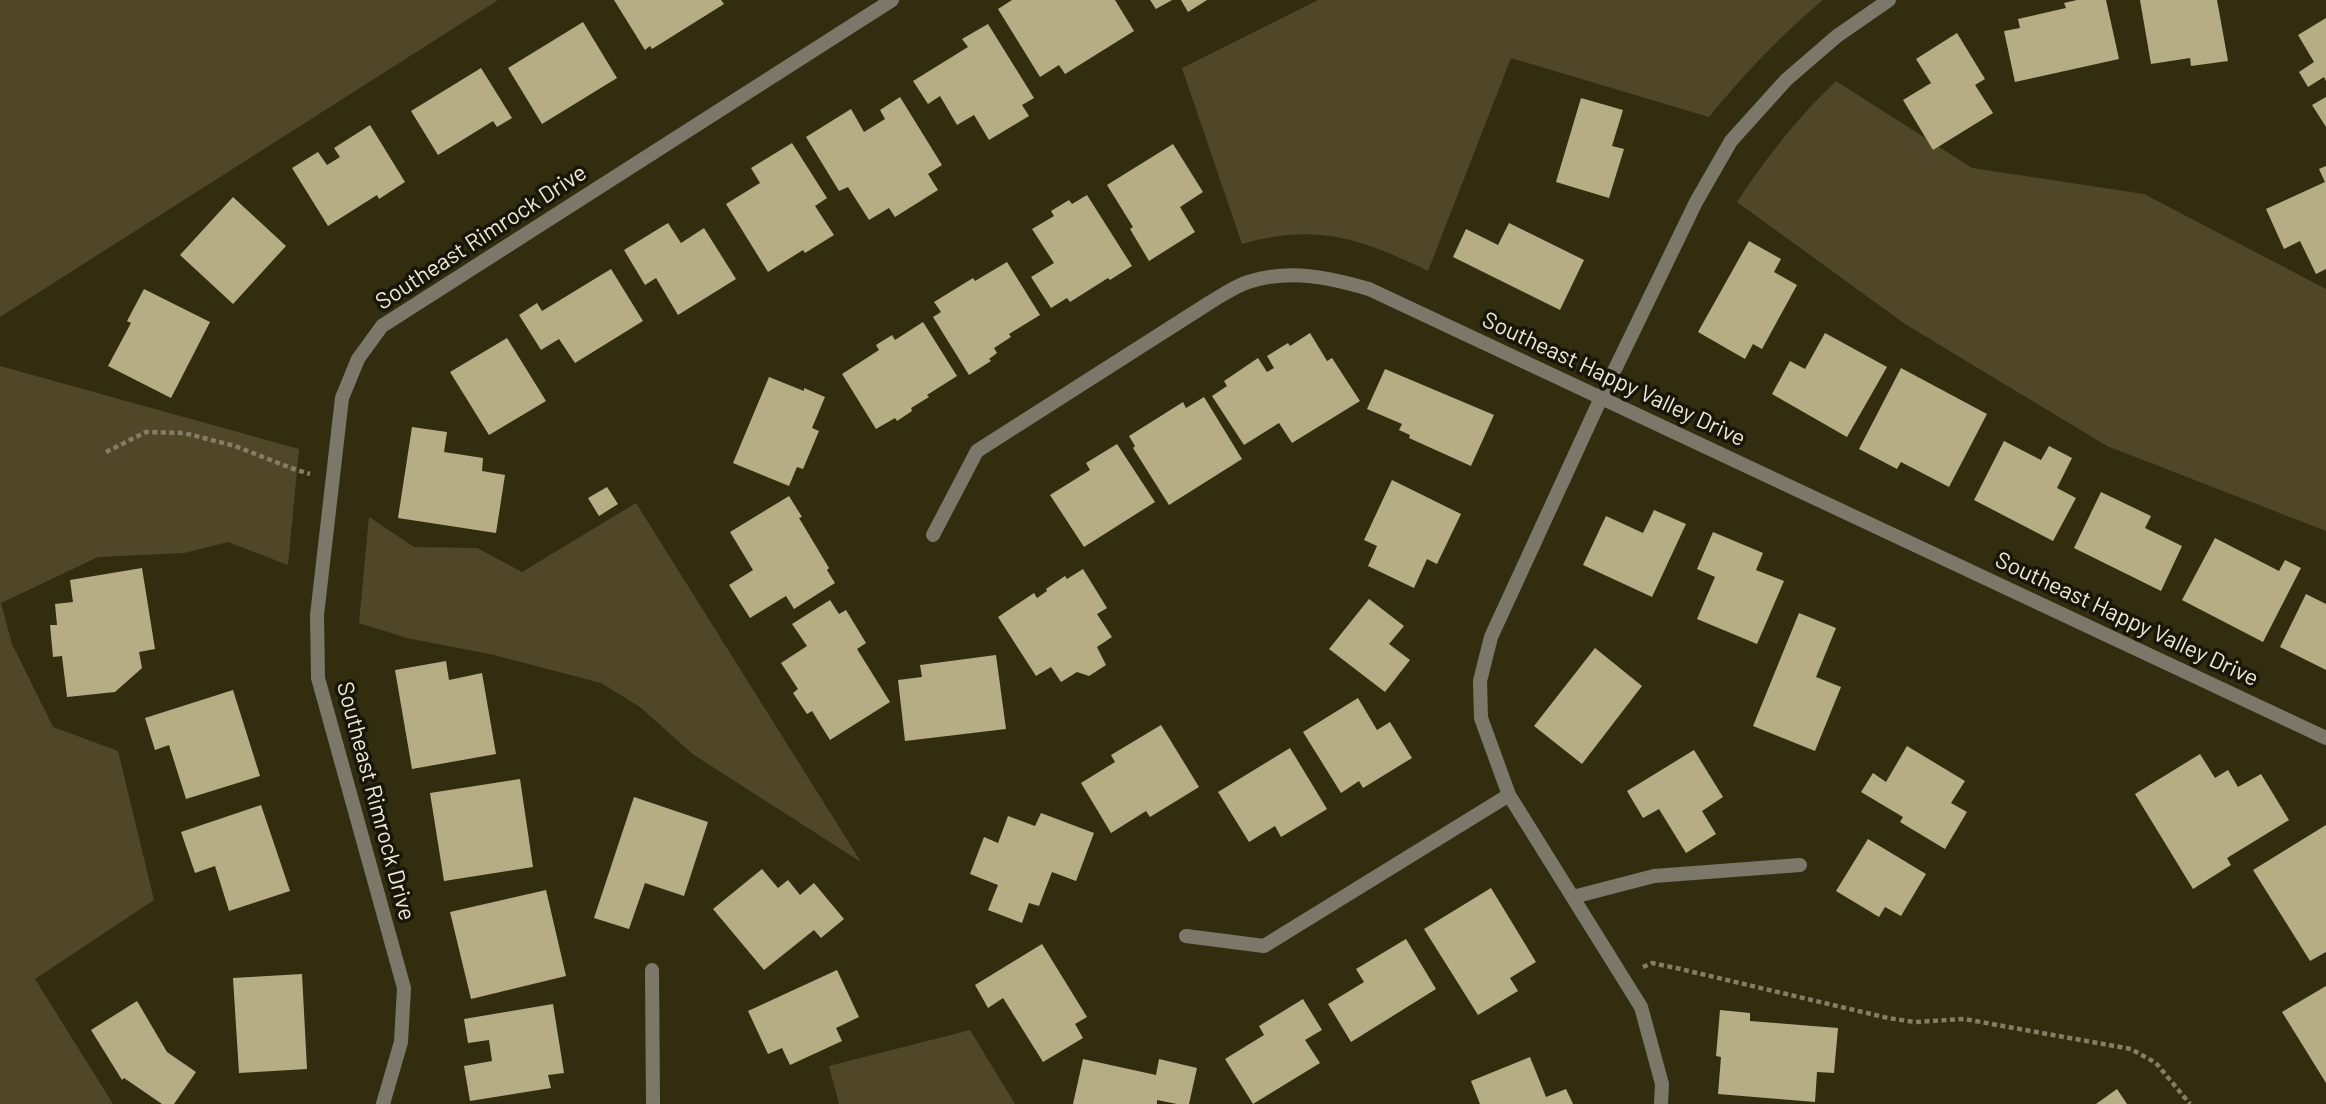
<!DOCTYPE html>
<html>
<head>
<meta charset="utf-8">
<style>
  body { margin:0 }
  canvas { display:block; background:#332d0f }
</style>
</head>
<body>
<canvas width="2326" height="1104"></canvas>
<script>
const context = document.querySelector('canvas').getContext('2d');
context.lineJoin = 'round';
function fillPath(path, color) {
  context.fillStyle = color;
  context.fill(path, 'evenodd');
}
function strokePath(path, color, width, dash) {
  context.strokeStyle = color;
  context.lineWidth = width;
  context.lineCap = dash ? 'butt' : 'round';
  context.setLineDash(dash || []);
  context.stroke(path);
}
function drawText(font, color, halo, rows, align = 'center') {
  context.font = font + ' Barlow,sans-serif';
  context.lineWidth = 7;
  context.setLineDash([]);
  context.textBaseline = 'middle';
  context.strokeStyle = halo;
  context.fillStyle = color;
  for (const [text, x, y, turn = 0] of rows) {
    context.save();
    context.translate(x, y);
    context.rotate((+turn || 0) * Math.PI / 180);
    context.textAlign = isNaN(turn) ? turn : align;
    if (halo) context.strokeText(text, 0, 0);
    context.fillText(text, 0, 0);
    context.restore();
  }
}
const green = new Path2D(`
  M0 0H498L0 317Z
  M1318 0H1823C1780 36 1744 74 1709 117L1511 58 1428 271C1361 238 1316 223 1242 244L1182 68Z
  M1836 81 1972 168 2144 194 2326 289V531L2107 446 1905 324 1737 202C1766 158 1797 118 1836 81Z
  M0 366 299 449 288 565 228 542 184 553 98 557 1 603 12 644 53 727 118 751 154 900 35 979 113 1104H0Z
  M636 503 861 862 694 755 640 707 601 683 494 655 407 638 359 623 369 517 414 547 477 548 522 572Z
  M970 1030 1015 1104H839L829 1066Z`);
const building = new Path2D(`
  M614 0H721L724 4 652 49 650 46 645 50Z
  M1012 0H1115L1134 31 1065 74 1059 65 1040 77 998 9Z
  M1150 0H1172L1156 9Z
  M1181 0H1207L1188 12Z
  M2077 0H2106L2119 59 2015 82 2004 31 2020 28 2018 19 2066 8 2064 3Z
  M2140 0H2217L2228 61 2191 66 2190 58 2151 64Z
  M2326 18V81L2324 77 2308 87 2299 72 2314 62 2298 35Z
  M583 22 617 78 542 124 508 68Z
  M988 24 1034 98 1022 105 1029 116 989 140 974 115 957 125 940 96 928 104 913 81 968 47 962 39Z
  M1957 33 1985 79 1975 85 1993 113 1933 150 1903 100 1931 83 1916 59Z
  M481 68 512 118 497 127 493 121 438 155 411 111Z
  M900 97 942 165 928 174 938 190 895 217 889 208 869 220 848 187 839 191 806 137 851 109 864 132 885 119 880 110Z
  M2326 97V127L2312 105Z
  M1581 98 1623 110 1612 146 1624 149 1609 198 1556 182Z
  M370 125 405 182 379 199 377 195 328 226 292 168 318 152 327 165 340 157 334 148Z
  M792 143 827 198 815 206 834 235 805 253 803 250 768 272 726 204 760 183 751 168Z
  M1173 144 1203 192 1180 207 1195 232 1149 261 1130 229 1133 227 1107 185Z
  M2326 166V269L2316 274 2300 241 2284 249 2266 209 2325 182 2319 169Z
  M1087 195 1132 266 1110 280 1108 278 1070 302 1067 298 1051 308 1031 277 1054 263 1032 229 1054 216 1051 211 1069 200 1072 204Z
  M233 197 286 246 233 304 180 255Z
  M668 223 681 243 704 228 736 279 678 315 656 278 645 285 624 250Z
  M1509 223 1584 260 1560 310 1453 257 1466 229 1498 245Z
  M1749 241 1781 259 1774 272 1797 285 1762 349 1753 344 1745 359 1698 332Z
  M1007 262 1040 315 1009 334 1011 337 994 348 997 353 989 359 991 361 969 375 933 317 941 312 934 302 973 278 975 281Z
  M611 269 643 321 575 363 559 339 541 350 519 315 537 303 542 311Z
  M144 289 210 322 171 398 108 366 131 323 127 321Z
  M923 322 957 376 927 395 929 397 911 408 912 411 897 421 895 418 876 429 842 374 879 350 876 345 892 335 895 340Z
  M1310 333 1327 361 1332 358 1360 401 1292 443 1279 423 1244 445 1212 396 1227 386 1224 381 1258 358 1267 372 1274 368 1267 356 1288 343 1290 346Z
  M1825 333 1887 367 1847 437 1772 394 1790 361 1805 369Z
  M507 338 546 401 489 435 450 372Z
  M1901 368 1987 414 1949 487 1901 462 1897 469 1859 449Z
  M1385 369 1494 415 1471 466 1409 438 1410 435 1399 430 1402 424 1367 409Z
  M769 377 804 391V388L825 397 812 428 819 431 803 469 797 467 789 486 733 463Z
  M1204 397 1242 459 1169 505 1133 448 1135 446 1129 436 1183 402 1186 408Z
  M412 427 447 432 444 452 483 458 482 471 505 475 496 533 398 518Z
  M2004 441 2041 460 2049 446 2072 458 2057 488 2076 498 2053 541 1974 500Z
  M1117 444 1155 502 1084 547 1050 495 1090 470 1086 463Z
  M1392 480 1461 514 1437 564 1427 559 1414 588 1368 566 1377 546 1364 540Z
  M607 487 618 504 599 516 588 498Z
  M2101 492 2151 516 2145 528 2182 546 2161 591 2074 548Z
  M789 496 802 517 799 518 829 568 827 570 835 583 794 609 786 596 750 618 729 585 753 570 730 532Z
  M1654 510 1686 524 1652 597 1583 565 1606 516 1643 533Z
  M1713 532 1763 553 1756 570 1784 581 1757 644 1697 619 1715 577 1697 569Z
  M2215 538 2279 571 2285 560 2301 568 2263 642 2182 600Z
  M142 568 155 649 139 652 142 668 115 692 67 697 62 656 53 657 50 625H57L55 604 73 602 70 580Z
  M1083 569 1107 608 1097 614 1112 637 1097 647 1106 665 1089 676 1077 672 1061 682 1051 667 1036 676 998 617 1034 593 1037 598 1047 591 1046 589 1065 576 1067 579Z
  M2306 594 2326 604V670L2280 647Z
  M1369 599 1404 626 1389 644 1410 660 1385 692 1329 649Z
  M830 600 839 614 846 610 866 643 857 649 890 702 830 740 812 711 807 714 793 693 798 689 781 663 807 646 792 624Z
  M1799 613 1836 628 1816 677 1841 687 1815 751 1753 726Z
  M1595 648 1642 686 1582 764 1534 726Z
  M996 655 1006 729 905 741 898 680 922 677 920 665Z
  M446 661 449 680 482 673 496 754 412 769 395 670Z
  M233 690 260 776 186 799 169 745 155 750 145 718Z
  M1358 698 1377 730 1390 722 1412 758 1363 788 1359 781 1341 793 1303 732Z
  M1161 725 1199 787 1150 817 1146 811 1111 833 1081 783 1115 762 1111 755Z
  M1907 746 1965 781 1951 803 1967 812 1945 849 1900 822 1903 817 1861 792 1873 773 1886 782Z
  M1290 748 1327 809 1281 837 1275 826 1249 842 1218 792Z
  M1694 750 1723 797 1702 811 1716 834 1686 853 1659 809 1643 818 1627 791Z
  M2200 754 2215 778 2228 770 2238 787 2261 774 2289 820 2227 858 2231 865 2193 889 2135 794Z
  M520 779 533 867 444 881 430 793Z
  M634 797 708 822 684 896 645 883 629 929 594 918Z
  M261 805 290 891 229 911 215 866 195 873 181 832Z
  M1041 813 1094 833 1076 881 1052 872 1039 906 1029 903 1022 923 988 910 998 885 970 874 984 837 998 843 1008 816 1035 826Z
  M2326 825V952L2310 961 2253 870Z
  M1868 839 1926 874 1901 916 1885 907 1879 917 1836 891Z
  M762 869 778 888 788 880 800 895 814 883 844 919 821 938 814 930 764 970 713 909Z
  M1491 888 1536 962 1510 978 1518 991 1478 1015 1424 929Z
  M546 890 566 976 471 999 450 912Z
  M1406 939 1436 989 1351 1042 1328 1004 1364 982 1356 969Z
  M1042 944 1087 1017 1075 1024 1083 1038 1043 1062 1003 998 988 1008 975 985Z
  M837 970 859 1017 836 1028 842 1041 790 1065 782 1048 768 1054 748 1011Z
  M302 974 307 1069 239 1073 233 978Z
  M2326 986V1083L2282 1012Z
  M1303 999 1322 1030 1305 1040 1320 1063 1253 1104 1225 1059 1264 1035 1259 1026Z
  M137 1001 167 1052 196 1072 174 1104H162L124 1078 122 1080 91 1030Z
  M553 1004 564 1073 548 1075 551 1088 470 1101 464 1066 492 1061 489 1040 468 1043 464 1019Z
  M1720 1010 1750 1013V1021L1838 1028 1834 1073 1817 1072 1815 1102 1718 1094 1721 1057 1716 1056Z
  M1530 1057 1546 1097 1566 1089 1573 1104H1480L1471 1081Z
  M1083 1059 1156 1075 1159 1059 1197 1068 1189 1104H1177L1157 1100V1104H1073Z
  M2117 1089 2127 1104H2096Z`);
const path = new Path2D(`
  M106 452 146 432 184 433 235 446 291 468 310 474
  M1643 967 1652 963 1676 968 1888 1018 1915 1022 1964 1019 2131 1049 2156 1063 2190 1104`);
const service = new Path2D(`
  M1573 897 1654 876 1800 865`);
const minor = new Path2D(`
  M933 535 977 451 1209 303C1221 296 1235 286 1248 282 1290 269 1328 277 1369 289L2326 738
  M1186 936 1264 946 1509 795
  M652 970 653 1104
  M383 1104 401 1042 404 988 318 678 317 615 342 398 358 359 382 326 892 0
  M1661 1104 1662 1084 1641 1007 1509 795 1481 718 1480 681 1491 637 1601 398 1696 202 1731 141 1786 80 1837 36 1889 0`);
const streetNames = [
  ["Southeast Rimrock Drive",481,237,-33],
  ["Southeast Happy Valley Drive",1614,379,25],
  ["Southeast Happy Valley Drive",2127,619,25],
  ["Southeast Rimrock Drive",376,801,75]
];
fillPath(green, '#4f4728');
fillPath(building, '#b7ad84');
strokePath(path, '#837e65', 4.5, [5, 3.5]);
strokePath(service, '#7b786a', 14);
strokePath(minor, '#7b786a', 14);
drawText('23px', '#eeead9', '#181509', streetNames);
</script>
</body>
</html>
